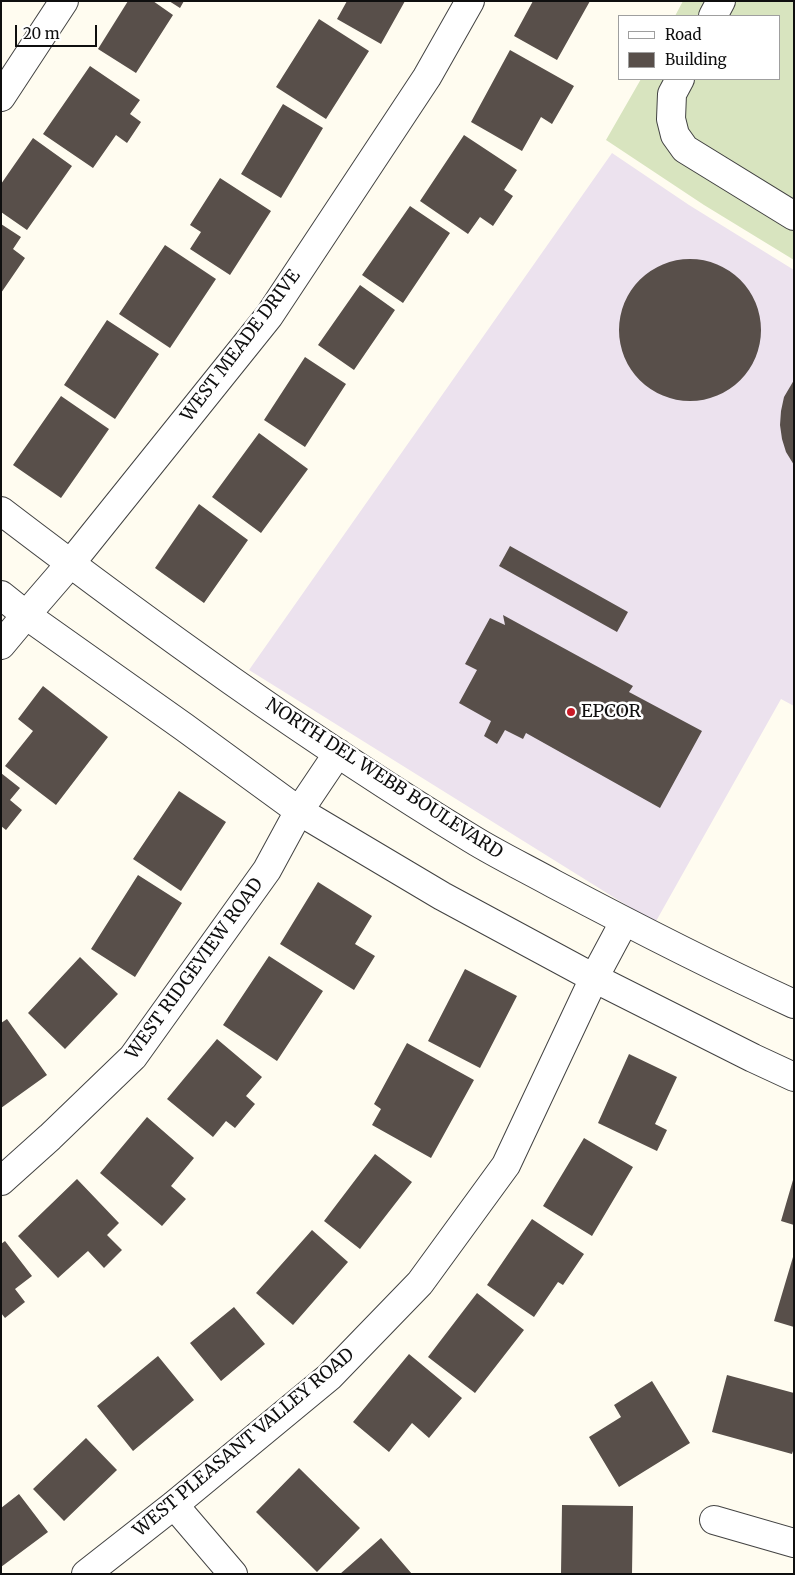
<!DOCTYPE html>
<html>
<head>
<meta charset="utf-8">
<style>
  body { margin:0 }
  #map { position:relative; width:795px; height:1575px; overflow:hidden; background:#fffcf0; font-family:Merriweather,serif }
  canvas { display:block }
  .frame { position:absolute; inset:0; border:2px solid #0f0f0f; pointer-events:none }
  .legend { position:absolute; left:618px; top:15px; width:162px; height:65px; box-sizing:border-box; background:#fff; border:1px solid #9f9f9f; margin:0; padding:6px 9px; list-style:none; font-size:15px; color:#0f0f0f }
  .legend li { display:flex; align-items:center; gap:10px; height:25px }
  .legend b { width:25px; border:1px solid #9f9f9f }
  .scale { position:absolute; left:15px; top:25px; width:82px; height:22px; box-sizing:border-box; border:2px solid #0f0f0f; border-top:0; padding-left:6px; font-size:15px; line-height:18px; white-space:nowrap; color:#0f0f0f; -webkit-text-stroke:4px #fff; paint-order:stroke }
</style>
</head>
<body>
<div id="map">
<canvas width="795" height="1575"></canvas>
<div class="frame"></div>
<ul class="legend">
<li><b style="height:6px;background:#fff"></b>Road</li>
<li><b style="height:14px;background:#584f4a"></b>Building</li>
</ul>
<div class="scale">20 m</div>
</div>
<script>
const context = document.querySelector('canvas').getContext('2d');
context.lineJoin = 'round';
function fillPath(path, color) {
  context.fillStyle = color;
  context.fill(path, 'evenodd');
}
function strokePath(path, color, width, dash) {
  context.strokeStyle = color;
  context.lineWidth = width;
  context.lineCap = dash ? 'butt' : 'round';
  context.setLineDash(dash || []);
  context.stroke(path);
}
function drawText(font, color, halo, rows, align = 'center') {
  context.font = font + ' Merriweather,serif';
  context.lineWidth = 5;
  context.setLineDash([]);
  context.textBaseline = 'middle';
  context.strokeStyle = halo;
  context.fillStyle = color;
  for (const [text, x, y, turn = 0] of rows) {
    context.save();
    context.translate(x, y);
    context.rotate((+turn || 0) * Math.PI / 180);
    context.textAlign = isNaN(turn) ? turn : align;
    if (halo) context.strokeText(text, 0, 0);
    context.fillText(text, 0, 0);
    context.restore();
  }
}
const industrial = new Path2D(`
  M612 153 689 205 794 270V706L781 699 655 923 249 670Z`);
const cemetery = new Path2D(`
  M683 1H794V260L704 205 606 140 641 79H779V16H675Z`);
const building = new Path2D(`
  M128 1H153L173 15 136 73 98 49Z
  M169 1H184L180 8Z
  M347 1H405L381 44 337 19Z
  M533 1H590L557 60 514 36Z
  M319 19 369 51 326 119 276 87Z
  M510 50 574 86 552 124 541 117 522 151 471 122Z
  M90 66 140 100 130 114 141 122 127 143 116 135 93 168 43 134Z
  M283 104 323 128 281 198 241 174Z
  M464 135 517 170 504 190 513 196 493 226 480 217 468 234 420 201Z
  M33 138 72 166 27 230 1 212V184Z
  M220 178 271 211 230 275 190 249 201 232 190 225Z
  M410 206 450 233 403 303 362 275Z
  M1 224 21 237 13 249 25 258 1 293Z
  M165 245 216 279 170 348 119 314Z
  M619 330a71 71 0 1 1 142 0a71 71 0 1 1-142 0Z
  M360 285 395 310 354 370 318 345Z
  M107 320 159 354 115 419 64 385Z
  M305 357 346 384 305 447 264 420Z
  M794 380V465L786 452 782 439 780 425 781 411 784 397Z
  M61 396 109 429 61 498 13 465Z
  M259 433 308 469 261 533 212 497Z
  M199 504 248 540 204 603 155 568Z
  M510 546 628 612 617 632 499 566Z
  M503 615 633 686 629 692 702 731 660 808 526 733 523 739 505 730 497 744 484 736 491 721 459 703 477 670 465 664 490 618 505 625Z
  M43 686 108 737 56 805 5 766 33 731 18 719Z
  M1 773 20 788 10 800 22 810 6 830 1 826Z
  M179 791 226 822 181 891 133 859Z
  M138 875 182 903 135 977 91 949Z
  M318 882 372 916 355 944 375 956 354 990 280 944Z
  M269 956 323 991 277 1061 223 1025Z
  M80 957 118 994 65 1049 28 1013Z
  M465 969 517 996 480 1068 428 1041Z
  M7 1019 47 1075 1 1108V1023Z
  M217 1039 262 1077 246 1096 255 1104 235 1128 226 1121 213 1137 167 1099Z
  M407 1043 474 1080 431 1158 372 1125 381 1109 374 1104Z
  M629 1054 677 1077 655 1124 667 1130 657 1151 598 1123Z
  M147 1117 194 1158 171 1186 186 1199 162 1226 100 1173Z
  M584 1138 633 1167 592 1236 543 1206Z
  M375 1154 412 1182 360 1249 324 1221Z
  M77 1179 119 1223 107 1235 122 1250 104 1268 88 1251 58 1278 18 1236Z
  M793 1180H794V1225L781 1221Z
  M532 1219 584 1254 563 1285 558 1282 534 1317 487 1285Z
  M312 1230 348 1262 293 1325 256 1293Z
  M5 1241 32 1276 15 1289 25 1302 5 1318 1 1313V1244Z
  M793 1257H794V1327L774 1321Z
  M477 1293 524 1330 475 1393 428 1357Z
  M234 1307 265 1344 221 1381 190 1343Z
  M409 1354 462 1398 429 1438 412 1423 389 1452 353 1422Z
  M158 1356 194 1400 133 1451 97 1406Z
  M727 1375 794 1393V1448L792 1454 712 1432Z
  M652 1381 690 1443 619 1487 589 1437 621 1417 614 1405Z
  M86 1438 117 1470 64 1521 33 1489Z
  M299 1468 360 1528 317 1572 256 1512Z
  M19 1494 48 1532 1 1567V1508Z
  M562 1505 633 1506 632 1574H561Z
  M381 1538 412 1574H340Z`);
const minor = new Path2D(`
  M713 16 721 1
  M680 79 672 94 671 119 675 135 685 149 794 216
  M1 97 64 1
  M1 511C153 627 308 739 472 839 498 855 527 869 554 884 633 926 713 967 794 1004
  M1 595 26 615 184 727 299 811 442 896 594 978 753 1058 794 1077
  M1 645 26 615 70 564 269 316 427 77 470 1
  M1 1181 50 1137 133 1057 267 870 299 811 338 753
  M174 1505 233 1574
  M714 1520 794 1543
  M86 1574 174 1505 329 1377 420 1283 506 1165 594 978 624 922`);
const markers = [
  [571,712,5,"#ca1b27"]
];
const streetNames = [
  ["WEST MEADE DRIVE",241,346,-53],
  ["NORTH DEL WEBB BOULEVARD",384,779,33],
  ["WEST RIDGEVIEW ROAD",195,969,-54],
  ["WEST PLEASANT VALLEY ROAD",244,1443,-40]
];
const poiNames = [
  ["EPCOR",581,712]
];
fillPath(industrial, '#ece2ee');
fillPath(cemetery, '#d8e4bf');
fillPath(building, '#584f4a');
strokePath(minor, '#424242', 30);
strokePath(minor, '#fff', 28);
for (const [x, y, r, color] of markers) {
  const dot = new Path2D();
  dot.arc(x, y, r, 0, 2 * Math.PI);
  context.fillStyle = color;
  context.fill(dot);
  strokePath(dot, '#fff', 2);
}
drawText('18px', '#0f0f0f', '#fff', streetNames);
drawText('18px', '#0f0f0f', '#fff', poiNames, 'left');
</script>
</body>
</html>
